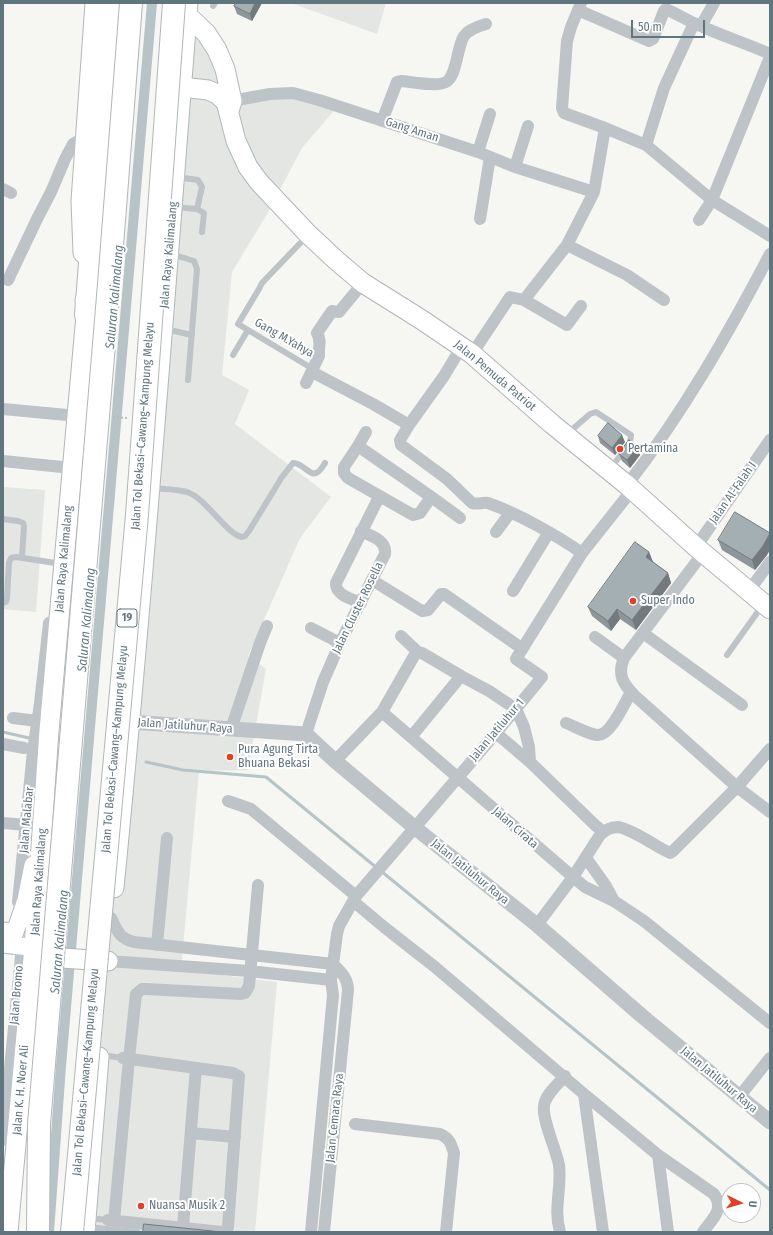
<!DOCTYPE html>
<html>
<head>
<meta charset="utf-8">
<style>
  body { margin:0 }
  #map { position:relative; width:773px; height:1235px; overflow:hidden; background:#f6f6f3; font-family:"Fira Sans Condensed",sans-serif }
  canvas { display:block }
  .frame { position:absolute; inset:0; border:4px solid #61757e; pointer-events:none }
  .north { position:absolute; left:721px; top:1183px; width:40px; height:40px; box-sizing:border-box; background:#fff; border:1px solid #c0c8cb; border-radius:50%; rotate:95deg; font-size:11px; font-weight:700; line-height:16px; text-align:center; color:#61757e }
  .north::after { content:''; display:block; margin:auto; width:14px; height:18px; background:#e43e26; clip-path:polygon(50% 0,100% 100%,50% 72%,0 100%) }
  .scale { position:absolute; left:631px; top:20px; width:74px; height:18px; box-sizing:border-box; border:2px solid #61757e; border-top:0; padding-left:5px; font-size:12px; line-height:14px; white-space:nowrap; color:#61757e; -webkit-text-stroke:3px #fff; paint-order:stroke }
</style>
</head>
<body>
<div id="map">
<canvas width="773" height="1235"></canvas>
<div class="frame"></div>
<div class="north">U</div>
<div class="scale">50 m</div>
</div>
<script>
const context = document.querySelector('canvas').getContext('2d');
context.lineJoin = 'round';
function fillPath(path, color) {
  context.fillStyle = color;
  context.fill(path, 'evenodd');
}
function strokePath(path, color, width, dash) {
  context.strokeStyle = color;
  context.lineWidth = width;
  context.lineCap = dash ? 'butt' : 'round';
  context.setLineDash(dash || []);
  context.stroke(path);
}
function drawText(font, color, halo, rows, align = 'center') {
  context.font = font + ' "Fira Sans Condensed",sans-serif';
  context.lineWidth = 4;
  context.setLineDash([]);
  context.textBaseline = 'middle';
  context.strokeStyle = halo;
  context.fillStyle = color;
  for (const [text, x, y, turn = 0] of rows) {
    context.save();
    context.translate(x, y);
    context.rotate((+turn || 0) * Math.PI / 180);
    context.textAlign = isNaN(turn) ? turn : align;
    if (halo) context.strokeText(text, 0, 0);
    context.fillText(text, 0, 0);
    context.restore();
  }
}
const built = new Path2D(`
  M291 3H386L377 34Z
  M187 15 206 33 232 101 270 94 338 106 302 148 267 214 232 272 222 375 249 390 235 424 331 497 300 538 248 656 266 669 248 770 199 771 181 970 277 982 255 1232H85L99 1055Z
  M3 487 45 490 36 612 3 609Z`);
const stream = new Path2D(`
  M3 732 29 738
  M146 762 183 770 266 777 377 868
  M381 871 770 1190`);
const canal = new Path2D(`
  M49 1232 61 1066 152 3`);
const path = new Path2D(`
  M113 417 128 418`);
const service = new Path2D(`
  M214 3 213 6 215 3
  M177 177 198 180 202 187 197 209
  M174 207 197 209 204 213 202 232
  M307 236 262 283 259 289 238 324 313 369
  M171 254 194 261 197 269 188 380
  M165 329 192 335
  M233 355 248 330
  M567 434 590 414 596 412 631 435 630 443 610 469
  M152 488C163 489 176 489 187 492 206 498 225 533 242 537L245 536 249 531 282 477 293 463C301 462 310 476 316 473 320 472 323 466 325 463
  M3 519 18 521 23 523 24 526 22 557
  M3 603 6 602 7 598 9 563 11 558 16 557 62 564
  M727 655 762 606
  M101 1055 123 1058
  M88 1218 108 1220
  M87 1227 137 1232`);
const minor = new Path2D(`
  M581 3 571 27 567 41 562 108 564 113 605 128 646 145 712 200 770 236
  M578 10 649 41 653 39 664 11 666 9C679 15 690 22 703 27 725 37 748 44 770 54
  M701 26 714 3
  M226 102 270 94 293 93 319 100 478 152 515 167 594 192
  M382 121 397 82 402 81C412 82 438 87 446 82 457 76 457 46 464 36 468 30 479 26 486 24
  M605 128 594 192 567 245 627 275 664 300
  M646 145 664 88 694 23
  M478 152 490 114
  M515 167 528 126
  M3 189 11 193
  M480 219 490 157
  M699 220 712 200 770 57
  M567 245 524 300 567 325 581 306
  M8 280 37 219 51 192 65 159 73 144 80 140 85 138
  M462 346 444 376 409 425 400 440 401 445 447 479 472 503C478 505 482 502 488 503 517 513 556 535 582 553
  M472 354 510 297 524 300
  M312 372 373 404 409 425
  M306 383 319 356C318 347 322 341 317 333L332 311 339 312 363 283
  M3 409 78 416
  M358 446 366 432
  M3 461 72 468
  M627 485C683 413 728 334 770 254
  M431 497 420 513 413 515 348 478 344 473V467L358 446C392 470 427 493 460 518
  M496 532 510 513
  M696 547 770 440
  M703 553 624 658C617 675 623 684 635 696L737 787 770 812
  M372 580 422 611 428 610 441 594H444L517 645
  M513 591 549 532
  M749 591 770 562
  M361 603C352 599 335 595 336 583L379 497
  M311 628 340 643
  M643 633 742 705
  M401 636 418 652 422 653 461 676 411 737
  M595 637 624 658
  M418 652 414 656 382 712 573 877 585 887 614 901 644 921 770 1023
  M461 676 489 691 516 709 524 727 529 747 530 762
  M13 718 46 722
  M566 723C574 726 590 735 598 735 611 735 625 702 631 692
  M231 729 260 643 267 626
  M496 733 530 762 596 826 604 832
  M306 734 323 682 340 643 385 554C387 540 371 536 361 531
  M3 744 24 748
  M335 761 382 712
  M228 801 251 809 356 896
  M3 823 27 825
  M586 858 606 886 614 901
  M353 901 384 927 435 967 584 1094 658 1155 714 1194C725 1210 712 1219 703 1232
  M18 902 33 751 40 703 49 623
  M111 918C118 932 119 938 134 942L333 964C341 972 348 978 348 990L324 1232
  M537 925 573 877 600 835C604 831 611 827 618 827 629 828 653 844 664 850L670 853 673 851 737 787 770 749
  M157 945 167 838
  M108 961 249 971 331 980 333 995 311 1232
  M331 980 337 934 339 926 356 896 496 733 542 677 516 659 582 553 632 490
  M123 1058 233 1073 239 1076 228 1227 226 1231 223 1232
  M584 1094 603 1232
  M739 1097 770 1058
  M355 1124 440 1134C449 1138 451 1143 454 1153L446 1232
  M191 1133 235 1137
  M3 1140 22 946
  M658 1155 668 1232
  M108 1220 222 1232
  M114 1221 129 1059 136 994 142 989H146L241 994 245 993 249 986 258 885
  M183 1227 196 1068
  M560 1232C553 1208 562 1189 559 1165 556 1149 542 1120 544 1106 545 1095 558 1084 565 1076`);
const tertiary = new Path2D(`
  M130 722 306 734 335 761 414 827 537 925 642 1016 770 1122`);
const secondary = new Path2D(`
  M3 931 15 932 26 900 33 865
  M3 944 47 949`);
const primary = new Path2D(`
  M187 15 206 33 217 50 225 69 232 101 229 111
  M182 87 208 90 217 94 226 102 236 141 248 167 259 182 308 234 337 261 363 283 422 320 472 354 552 424 627 485 696 547 770 609
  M83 253 81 201 95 3
  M114 888C143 594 165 298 188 3
  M39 958 46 957 108 961
  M8 1232 34 947 49 731 86 315 85 300
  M85 1232 99 1057`);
const motorway = new Path2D(`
  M86 315 110 3`);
const motorwayBridge = new Path2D(`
  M38 1232 39 1124 109 284 131 3
  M72 1232 137 515 174 3`);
const wall = new Path2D(`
  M236 3H262L252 21 237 14 234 6Z
  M598 436 625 442 615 455 600 443Z
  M619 454 640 455 630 468 622 461Z
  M718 540 767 555 755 570 722 550Z
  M649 552 653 562 668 573 671 583 636 630 620 619 611 631 592 616 588 607Z`);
const shadedWall = new Path2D(`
  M255 3H262L252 21 250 14Z
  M622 435 625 442 615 455 612 448Z
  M638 447 640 455 630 468 627 460Z
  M770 534V550L767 555 755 570 752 560Z
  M649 552 653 562 649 566 646 557Z
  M668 573 671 583 636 630 632 620Z
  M617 609 620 619 611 631 608 621Z`);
const building = new Path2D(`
  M236 3H255L250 14 234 6Z
  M608 423 622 435 612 448 598 436Z
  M629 440 638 447 627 460 619 454Z
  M735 512 770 533 763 546 752 560 718 540Z
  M635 542 649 552 646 557 668 573 632 620 617 609 608 621 588 607Z
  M144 1224 222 1232H143Z`);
const markers = [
  [620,449,4,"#e43e26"],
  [633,601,4,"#e43e26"],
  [230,757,4,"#e43e26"],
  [141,1206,4,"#e43e26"]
];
const shields = [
  [127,618,20]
];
const shieldNames = [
  ["19",127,618]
];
const streetNames = [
  ["Gang Aman",412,130,18],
  ["Jalan Raya Kalimalang",169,255,-85],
  ["Gang M.Yahya",284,338,30],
  ["Jalan Pemuda Patriot",495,376,40],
  ["Jalan Tol Bekasi–Cawang–Kampung Melayu",143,426,-86],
  ["Jalan Al-Falah I",733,493,-55],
  ["Jalan Raya Kalimalang",64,559,-85],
  ["Jalan Cluster Rosella",358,608,-64],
  ["Jalan Jatiluhur Raya",185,726,4],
  ["Jalan Jatiluhur 1",497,730,-50],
  ["Jalan Tol Bekasi–Cawang–Kampung Melayu",115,749,-85],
  ["Jalan Malabar",27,820,-85],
  ["Jalan Cirata",515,828,41],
  ["Jalan Jatiluhur Raya",470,872,39],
  ["Jalan Raya Kalimalang",39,882,-86],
  ["Jalan Bromo",17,995,-85],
  ["Jalan Tol Bekasi–Cawang–Kampung Melayu",86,1072,-85],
  ["Jalan Jatiluhur Raya",719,1080,40],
  ["Jalan K. H. Noer Ali",21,1090,-85],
  ["Jalan Cemara Raya",335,1118,-84]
];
const poiNames = [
  ["Pertamina",628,449],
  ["Super Indo",641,601],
  ["Pura Agung Tirta",238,750],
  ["Bhuana Bekasi",238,764],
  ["Nuansa Musik 2",149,1206]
];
const waterNames = [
  ["Saluran Kalimalang",115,297,-85],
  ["Saluran Kalimalang",87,620,-85],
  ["Saluran Kalimalang",60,942,-85]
];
fillPath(built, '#e4e6e4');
strokePath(stream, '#b6c4c7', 3);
strokePath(canal, '#b6c4c7', 10);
strokePath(secondary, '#afb7ba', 19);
strokePath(primary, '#b1b7ba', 21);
strokePath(motorway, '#b0b6b9', 24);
strokePath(path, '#b7bcbe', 2, [2, 2]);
strokePath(service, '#bdc3c6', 6);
strokePath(minor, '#bdc3c6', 12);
strokePath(tertiary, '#bdc3c6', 15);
strokePath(secondary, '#fff', 17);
strokePath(primary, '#fff', 19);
strokePath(motorway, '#fff', 22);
strokePath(motorwayBridge, '#b0b6b9', 24, []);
strokePath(motorwayBridge, '#fff', 22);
fillPath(wall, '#8d969a');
fillPath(shadedWall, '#737a7d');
fillPath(building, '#a4afb3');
strokePath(building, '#737a7d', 1);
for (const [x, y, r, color] of markers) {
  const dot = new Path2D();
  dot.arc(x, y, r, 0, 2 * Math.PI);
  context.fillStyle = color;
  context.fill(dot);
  strokePath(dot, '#fff', 1.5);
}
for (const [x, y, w] of shields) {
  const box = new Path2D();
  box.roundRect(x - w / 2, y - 9, w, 18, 3);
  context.fillStyle = '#fff';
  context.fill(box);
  strokePath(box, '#61757e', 1);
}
drawText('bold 11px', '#61757e', null, shieldNames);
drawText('12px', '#61757e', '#fff', streetNames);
drawText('12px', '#61757e', '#fff', poiNames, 'left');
drawText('italic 13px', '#617b81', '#fff', waterNames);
</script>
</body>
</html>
